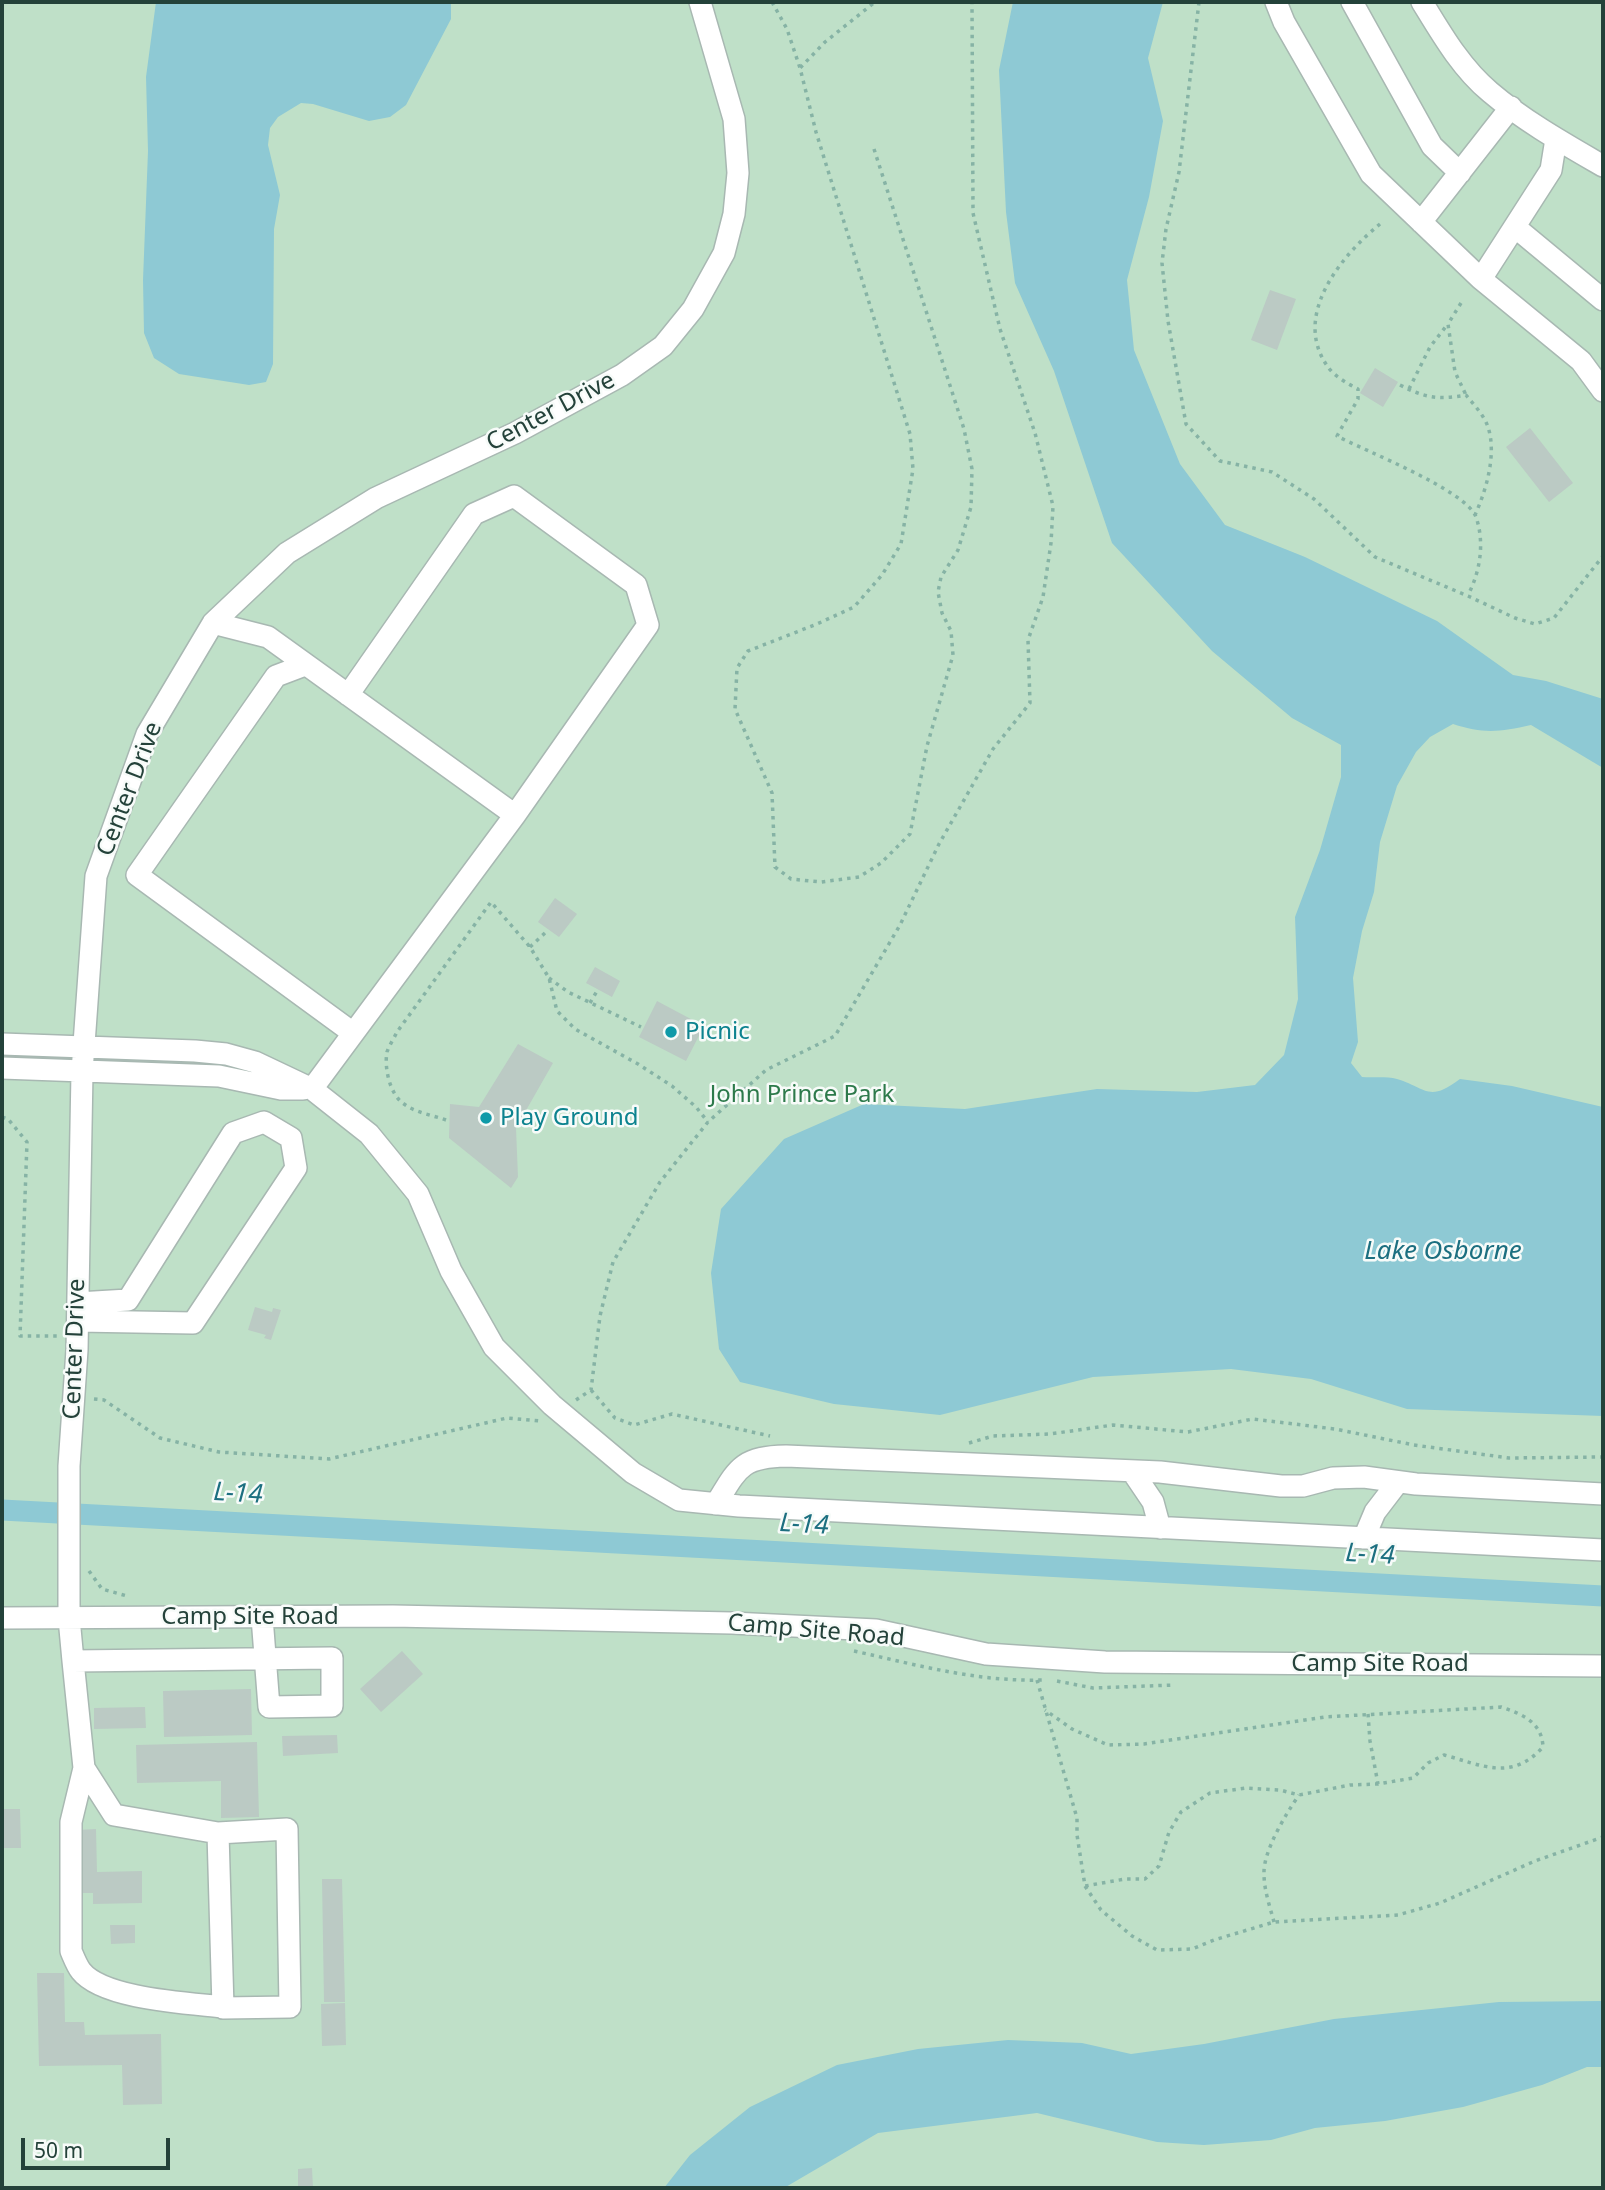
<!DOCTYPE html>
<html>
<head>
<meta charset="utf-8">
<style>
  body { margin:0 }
  #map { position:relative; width:1605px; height:2190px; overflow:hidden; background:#e6efeb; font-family:"Noto Sans",sans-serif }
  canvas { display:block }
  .frame { position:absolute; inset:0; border:4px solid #24423a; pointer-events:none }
  .scale { position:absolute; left:21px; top:2138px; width:149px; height:32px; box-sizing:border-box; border:4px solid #24423a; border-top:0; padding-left:9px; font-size:21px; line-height:24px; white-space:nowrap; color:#24423a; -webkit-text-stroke:5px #f7fbf9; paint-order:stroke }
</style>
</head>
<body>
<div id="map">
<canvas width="1605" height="2190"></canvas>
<div class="frame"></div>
<div class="scale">50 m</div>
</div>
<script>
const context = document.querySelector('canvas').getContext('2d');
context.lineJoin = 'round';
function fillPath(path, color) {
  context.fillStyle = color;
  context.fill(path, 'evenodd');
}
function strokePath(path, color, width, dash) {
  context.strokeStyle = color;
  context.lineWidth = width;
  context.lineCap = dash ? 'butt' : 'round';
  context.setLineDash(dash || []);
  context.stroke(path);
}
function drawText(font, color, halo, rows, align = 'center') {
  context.font = font + ' "Noto Sans",sans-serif';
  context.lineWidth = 5;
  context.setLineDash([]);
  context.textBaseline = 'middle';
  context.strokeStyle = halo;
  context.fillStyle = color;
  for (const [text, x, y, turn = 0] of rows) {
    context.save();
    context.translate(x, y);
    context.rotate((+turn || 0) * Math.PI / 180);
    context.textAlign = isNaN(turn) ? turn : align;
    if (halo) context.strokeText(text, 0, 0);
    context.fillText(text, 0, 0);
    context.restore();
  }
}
const green = new Path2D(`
  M2 2H1603V2188H2Z`);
const water = new Path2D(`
  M156 2 451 3V19L406 105 390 117 369 121 313 104 301 103 278 117 270 128 268 145 280 195 274 229 273 364 266 382 249 385 179 374 154 358 144 333 143 280 148 151 146 77Z
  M1013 2H1163L1148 58 1163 121 1149 197 1127 280 1134 350 1180 464 1225 525 1305 557 1437 621 1513 675 1546 681 1603 699V768L1531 725C1500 732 1483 734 1453 724L1430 737 1416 752 1397 786 1380 842 1374 892 1362 931 1353 978 1358 1042 1351 1063 1362 1077C1373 1078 1386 1076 1397 1079 1427 1088 1428 1103 1460 1079L1512 1086 1603 1107V1416L1407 1409 1311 1379 1231 1369 1093 1377 940 1415 834 1404 740 1382 719 1349 711 1273 721 1209 784 1139 864 1104 965 1109 1097 1089 1197 1092 1255 1085 1284 1055 1298 999 1295 917 1320 850 1341 777V745L1292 718 1212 651 1112 543 1054 371 1015 283 1006 212 999 70Z
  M1603 2001V2067H1587L1542 2085 1463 2107 1385 2121 1315 2128 1271 2140 1204 2145 1157 2142 1037 2113 878 2133 784 2188H664L690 2155 750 2107 837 2065 918 2049 1008 2040 1082 2043 1131 2054 1204 2044 1334 2019 1499 2002Z`);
const canal = new Path2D(`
  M2 1510 1603 1596`);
const building = new Path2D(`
  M1270 290 1296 299 1277 350 1251 340Z
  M1375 368 1398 382 1383 407 1360 393Z
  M1530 428 1573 483 1549 502 1506 447Z
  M555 898 577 914 559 937 538 922Z
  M595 967 620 981 612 997 586 983Z
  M657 1001 704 1026 686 1061 639 1037Z
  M518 1044 553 1063 516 1128 518 1177 511 1188 449 1138 450 1104 479 1107Z
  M255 1307 272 1312 273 1308 281 1310 271 1340 264 1338 266 1335 248 1330Z
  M402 1651 423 1674 381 1712 360 1689Z
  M251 1689 252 1735 164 1737 163 1691Z
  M145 1707 146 1728 94 1729V1708Z
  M337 1735 338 1753 283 1756 282 1736Z
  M257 1742 259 1817 221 1818V1781L137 1783 136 1745Z
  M2 1809H20L21 1848H2Z
  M96 1829 97 1872 142 1871V1903L93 1904V1893H78L77 1830Z
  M322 1879H342L345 2002H324Z
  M110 1925H135V1943L111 1944Z
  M37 1973H64L65 2022H84L85 2035 161 2034 162 2104 123 2105 122 2065 39 2066Z
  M345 2003 346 2045 322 2046 321 2004Z
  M312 2168 313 2188H298V2169Z`);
const path = new Path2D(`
  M772 2 787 29 800 68
  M1199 2 1179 172 1166 229 1162 263 1168 321 1186 424 1220 461 1272 472 1314 499 1375 557 1468 596 1515 618 1535 624 1554 618 1603 556
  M874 149 964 429 972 469 971 507 958 550 941 577 938 592 942 613 951 631 953 655 927 746 910 834 881 863 859 877 821 882 791 879 775 867 772 793 735 709 737 668 748 651 817 624 854 607 882 575 901 544 913 469 910 434 816 132 800 68 825 42 875 2
  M1380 224C1341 256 1291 316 1328 367 1334 376 1348 384 1358 389V399L1337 436C1365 451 1466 490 1476 517 1485 543 1480 572 1468 595
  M1461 303 1448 324 1455 372 1466 395
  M1400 385C1425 398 1438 400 1466 395 1474 405 1484 415 1488 427 1497 454 1486 491 1475 515
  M1409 389 1430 347 1447 325
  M530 947 546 932
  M549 978 568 992 641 1027
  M590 1003 597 991
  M2 1117 8 1119 27 1142 20 1336H57
  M446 1120C432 1115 416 1113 404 1104 390 1095 384 1068 387 1052 389 1046 394 1038 397 1032L491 902 530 947 549 978 557 1011 575 1029 638 1064 672 1086 696 1107 708 1122
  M591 1390 615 1418 634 1425 672 1414 770 1436
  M94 1399 104 1400 160 1438 219 1452 329 1459 507 1418 540 1421
  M576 1400 591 1390 600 1316 613 1262 660 1182 708 1122 766 1070 835 1036 900 925 939 844 993 749 1030 703 1028 640 1043 597 1051 543 1053 506 1035 433 1000 329 973 213 972 2
  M969 1443 993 1436 1050 1434 1113 1425 1188 1432 1253 1419 1335 1429 1414 1445 1509 1458 1603 1457
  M89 1571 102 1589 127 1596
  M854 1651C917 1665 978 1682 1042 1680
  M1037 1680 1077 1818V1835L1085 1886 1125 1879H1145L1159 1866 1169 1832 1181 1812 1210 1793 1246 1788 1280 1790 1299 1795 1350 1785 1378 1784 1413 1778 1428 1763 1444 1755C1482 1765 1511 1782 1543 1747 1542 1722 1522 1714 1501 1707L1325 1717 1144 1744 1108 1745 1072 1729 1045 1710
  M1057 1681 1093 1688 1175 1685
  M1368 1714 1370 1741 1378 1784
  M1085 1886 1101 1910 1132 1936 1157 1950 1192 1949 1214 1940 1274 1922 1398 1915 1440 1903 1535 1861 1603 1837
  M1274 1922C1270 1907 1264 1890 1264 1874 1263 1851 1286 1814 1299 1795`);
const minor = new Path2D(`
  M1276 2 1284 22 1371 174 1481 279 1551 170 1556 139
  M1352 2 1432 146 1460 173
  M1422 2C1441 33 1461 68 1490 92 1524 121 1565 144 1603 166
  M1421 222 1511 107
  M1515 227 1603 300
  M1481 279 1581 361 1603 391
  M213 623 268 637 515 815 312 1089
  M305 665 276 676 137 875 353 1033
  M348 695 474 514 514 496 636 585 648 625 515 815
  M2 1044 195 1051 226 1054 255 1062 312 1089 369 1134 418 1194 451 1271 494 1347 552 1405 633 1473 679 1500 739 1506 1603 1550
  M2 1068 219 1076 281 1089H303
  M78 1321 193 1323 296 1168 291 1138 264 1122 233 1133 128 1300 78 1303
  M1132 1471 1153 1502 1160 1528
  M716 1504C738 1468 741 1457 786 1456L1160 1472 1281 1486H1303L1333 1478 1364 1477 1416 1484 1603 1494
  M1364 1538 1375 1512 1398 1482
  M262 1617 269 1707 332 1706V1658L73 1661 69 1618V1466L77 1350 82 1072 96 876 147 734 213 623 287 553 376 498 515 433 622 375 663 346 693 309 724 253 734 214 738 173 734 119 700 2
  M2 1618 393 1616 732 1623 876 1630 986 1654 1105 1662 1603 1666
  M73 1661 84 1768 114 1815 218 1833 287 1829 290 2007 223 2008 218 1833
  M84 1768 71 1822V1951C74 1958 77 1966 81 1971 103 1999 188 2003 223 2007`);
const markers = [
  [671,1032,7,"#0f9aa8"],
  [486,1118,7,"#0f9aa8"]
];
const streetNames = [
  ["Center Drive",551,412,-28],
  ["Center Drive",130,789,-69],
  ["Center Drive",75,1349,-88],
  ["Camp Site Road",250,1617],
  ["Camp Site Road",816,1631,5],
  ["Camp Site Road",1380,1664]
];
const cultureNames = [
  ["Picnic",685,1032],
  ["Play Ground",500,1118]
];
const parkNames = [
  ["John Prince Park",802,1095]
];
const waterNames = [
  ["Lake Osborne",1443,1252],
  ["L-14",238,1494,3],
  ["L-14",804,1525,3],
  ["L-14",1370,1555,3]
];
fillPath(green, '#bfe0c8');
fillPath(water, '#8ec9d4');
strokePath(canal, '#8ec9d4', 21);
fillPath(building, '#bbcac4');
strokePath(minor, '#a8b8b2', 24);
strokePath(path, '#86b3a5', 3.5, [3.5, 5]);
strokePath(minor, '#fff', 21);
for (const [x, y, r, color] of markers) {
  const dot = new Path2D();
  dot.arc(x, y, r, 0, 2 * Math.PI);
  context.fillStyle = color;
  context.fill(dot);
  strokePath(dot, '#f7fbf9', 2.5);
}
drawText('24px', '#24423a', '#f7fbf9', streetNames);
drawText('24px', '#0d838f', '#f7fbf9', cultureNames, 'left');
drawText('24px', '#2d7a4b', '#f7fbf9', parkNames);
drawText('italic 26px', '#1c6f80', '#f7fbf9', waterNames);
</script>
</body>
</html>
